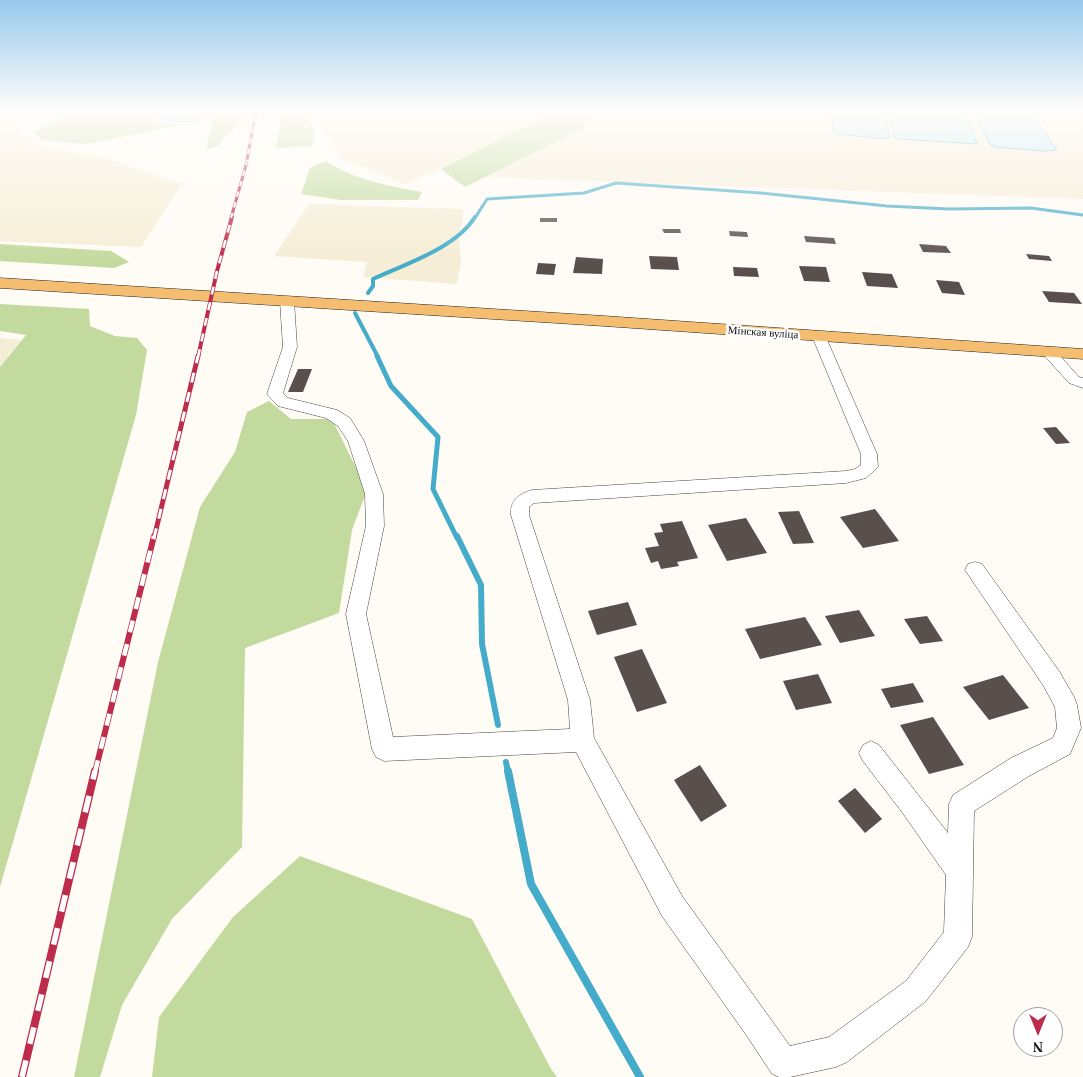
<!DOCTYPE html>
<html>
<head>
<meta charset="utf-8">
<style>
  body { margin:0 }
  #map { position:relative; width:1083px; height:1077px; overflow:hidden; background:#fffbf5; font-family:"Times New Roman",serif }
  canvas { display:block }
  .north { position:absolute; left:1013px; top:1007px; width:50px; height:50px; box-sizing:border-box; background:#fff; border:1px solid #a0a0a0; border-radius:50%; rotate:180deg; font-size:14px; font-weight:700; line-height:20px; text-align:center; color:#111 }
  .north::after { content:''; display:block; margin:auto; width:18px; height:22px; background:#be2c4c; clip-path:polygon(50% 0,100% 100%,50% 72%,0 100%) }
</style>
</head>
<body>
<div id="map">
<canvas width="1083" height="1077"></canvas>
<div class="north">N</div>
</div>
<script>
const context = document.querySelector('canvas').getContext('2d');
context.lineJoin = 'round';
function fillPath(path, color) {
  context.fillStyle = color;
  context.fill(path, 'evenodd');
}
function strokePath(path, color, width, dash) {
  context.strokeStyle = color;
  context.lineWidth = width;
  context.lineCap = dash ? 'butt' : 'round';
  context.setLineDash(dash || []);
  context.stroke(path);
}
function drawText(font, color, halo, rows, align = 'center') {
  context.font = font + ' "Times New Roman",serif';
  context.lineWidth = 5;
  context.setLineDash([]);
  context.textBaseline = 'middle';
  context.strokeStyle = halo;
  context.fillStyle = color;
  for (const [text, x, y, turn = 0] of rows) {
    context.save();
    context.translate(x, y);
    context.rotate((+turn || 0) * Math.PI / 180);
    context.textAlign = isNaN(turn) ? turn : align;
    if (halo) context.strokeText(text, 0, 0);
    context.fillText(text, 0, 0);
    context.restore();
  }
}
const farmland = new Path2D(`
  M0 111H13L11 119 23 134 44 146 106 158 182 184 141 247 0 241Z
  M312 111H556L441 169 406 184 342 159Z
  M607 111H1083V199L485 177 581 129Z
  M309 204 464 209 459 239 461 262 457 284 363 277 367 262 274 256Z
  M0 338 21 340 0 367Z`);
const forest = new Path2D(`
  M76 111H157L153 120 177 126 86 144 42 140 34 132Z
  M214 111H246L245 120 225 136 218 146 206 149Z
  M280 111H307L315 135 312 146 276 148 281 121Z
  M556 111H599L581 129 465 187 441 169Z
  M326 161C354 180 389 186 422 192L418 200H341L301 194 310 168Z
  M0 244 111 251 129 262 114 268 0 261Z
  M0 304 89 309 90 326 115 336 137 338 147 350 136 415 0 887V367L26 335 0 331Z
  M269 401 291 419H332L367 490 352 530 339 613 245 648 242 847 172 919 122 1005 100 1077H74L158 662 200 507 235 452 247 412Z
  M300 856 472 919 551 1069 557 1077H152L159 1017 233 917Z`);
const water = new Path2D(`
  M169 111H201L203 113 197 122H175L161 119V116Z
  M831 111H883L890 137 885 139 837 134 834 131Z
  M889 111H964L977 144 899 139 895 137Z
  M974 111H1029L1057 150 1043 151 995 147 990 144Z`);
const streamFar4 = new Path2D(`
  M475 218 487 199 584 193 616 183 761 193 887 206 949 209 1031 208 1083 215`);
const streamFar3 = new Path2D(`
  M368 293 373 286V279C405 264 456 248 475 217
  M355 313 378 357`);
const streamFar2 = new Path2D(`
  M377 356 391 386 438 437 433 489 457 538`);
const streamFar1 = new Path2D(`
  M457 536 481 585 482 644 498 725
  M506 762 508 772`);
const stream = new Path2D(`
  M508 771 531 884 640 1077`);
const building = new Path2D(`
  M540 218H557V222H540Z
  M662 229H680L681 233H664Z
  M729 231 747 232 748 237 730 236Z
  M804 236 834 238 836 244 806 242Z
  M919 244 946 246 951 253 923 252Z
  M1026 254 1049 256 1052 261 1029 259Z
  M649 256 677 257 679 270 651 269Z
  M576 257 603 259 602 274 573 273Z
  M538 263 556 264 554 275 536 274Z
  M799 266 826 267 830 282 804 281Z
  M733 267 757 268 759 277 734 276Z
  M862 272 892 274 898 288 867 286Z
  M936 280 959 282 965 295 942 293Z
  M1042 291 1074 293 1082 304 1049 302Z
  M298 369H312L303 392H288Z
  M1056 427 1070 443 1056 444 1043 428Z
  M875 509 899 541 863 548 840 517Z
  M799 511 814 543 793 544 778 512Z
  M746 518 767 553 727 561 708 525Z
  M682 521 698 558 677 562 679 566 661 569 658 561 651 563 645 548 659 546 654 533 663 532 660 524Z
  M628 602 637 625 597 635 588 611Z
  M859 610 875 636 840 643 825 616Z
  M927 616 943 641 920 644 904 619Z
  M805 617 822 645 760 659 745 629Z
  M642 649 667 703 637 712 614 657Z
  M818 674 832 703 796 710 783 681Z
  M1003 675 1029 708 989 720 963 687Z
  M913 683 924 702 891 708 881 689Z
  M933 717 964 765 929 774 900 725Z
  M700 765 727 806 701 822 674 780Z
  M855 788 882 819 865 833 838 801Z`);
const minor = new Path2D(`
  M287 297 294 301 297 347 283 393 288 398 337 410 350 418 364 441 383 494 384 526 366 614 393 737 570 729 568 700 511 515C510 500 519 494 532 490L846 471 855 469 861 465V454L812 336 814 333H824L877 454 878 467 866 478 846 483 534 503 529 507V515L590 700 594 738 682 896 790 1046 829 1037 906 981 944 932 946 875 902 812 863 761 859 753 863 745 871 741 879 745 948 833 949 804 953 795 1011 758 1053 738 1057 728 1055 707 1043 685 965 570 968 564 975 562 982 564 1059 671 1074 697 1077 705 1081 728 1070 754 1029 776 974 811 972 937 968 947 926 1001 847 1062 836 1067 790 1077H779L772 1074 747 1036 662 916 576 752 384 761 376 757 372 749 346 614 366 526 365 494 348 441 338 426 326 418 278 406 267 394 283 347 280 301Z
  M1049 348 1054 349 1079 377 1083 378V388L1069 383 1044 355 1042 352 1044 349Z`);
const major = new Path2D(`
  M0 278 604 316 1083 349V359L604 326 0 288Z`);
const railFar4 = new Path2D(`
  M231 218 246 165 256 111`);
const railFar3 = new Path2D(`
  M198 357 217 271 232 217`);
const railFar2 = new Path2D(`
  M154 538 198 356`);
const railFar1 = new Path2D(`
  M95 772 154 536`);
const rail = new Path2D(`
  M22 1077 95 771`);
const farStreetnames = [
  ["Мінская вуліца",763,333,4]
];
fillPath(farmland, '#f5edd5');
fillPath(forest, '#c3da9e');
fillPath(water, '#bbe9f5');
strokePath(water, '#44acca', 1);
strokePath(streamFar4, '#44acca', 3);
strokePath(streamFar3, '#44acca', 4);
strokePath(streamFar2, '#44acca', 5);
strokePath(streamFar1, '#44acca', 6);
strokePath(stream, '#44acca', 8);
fillPath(building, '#59504d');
strokePath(minor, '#444', 1);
strokePath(major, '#222', 1);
fillPath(minor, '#fff');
fillPath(major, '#f4bd70');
strokePath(railFar4, '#be2c4c', 3);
strokePath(railFar3, '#be2c4c', 4);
strokePath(railFar2, '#be2c4c', 5);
strokePath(railFar1, '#be2c4c', 6);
strokePath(rail, '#be2c4c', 8);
strokePath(railFar4, '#fff', 2, [5.5]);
strokePath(railFar3, '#fff', 2.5, [8]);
strokePath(railFar2, '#fff', 3, [10]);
strokePath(railFar1, '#fff', 4.5, [12]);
strokePath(rail, '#fff', 5.5, [17]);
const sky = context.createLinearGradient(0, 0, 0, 262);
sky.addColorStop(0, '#96c9ed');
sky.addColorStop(0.42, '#fffdfa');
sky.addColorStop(1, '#fffdfa00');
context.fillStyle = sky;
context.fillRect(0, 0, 1083, 262);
drawText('11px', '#111', '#fff', farStreetnames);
</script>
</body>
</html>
